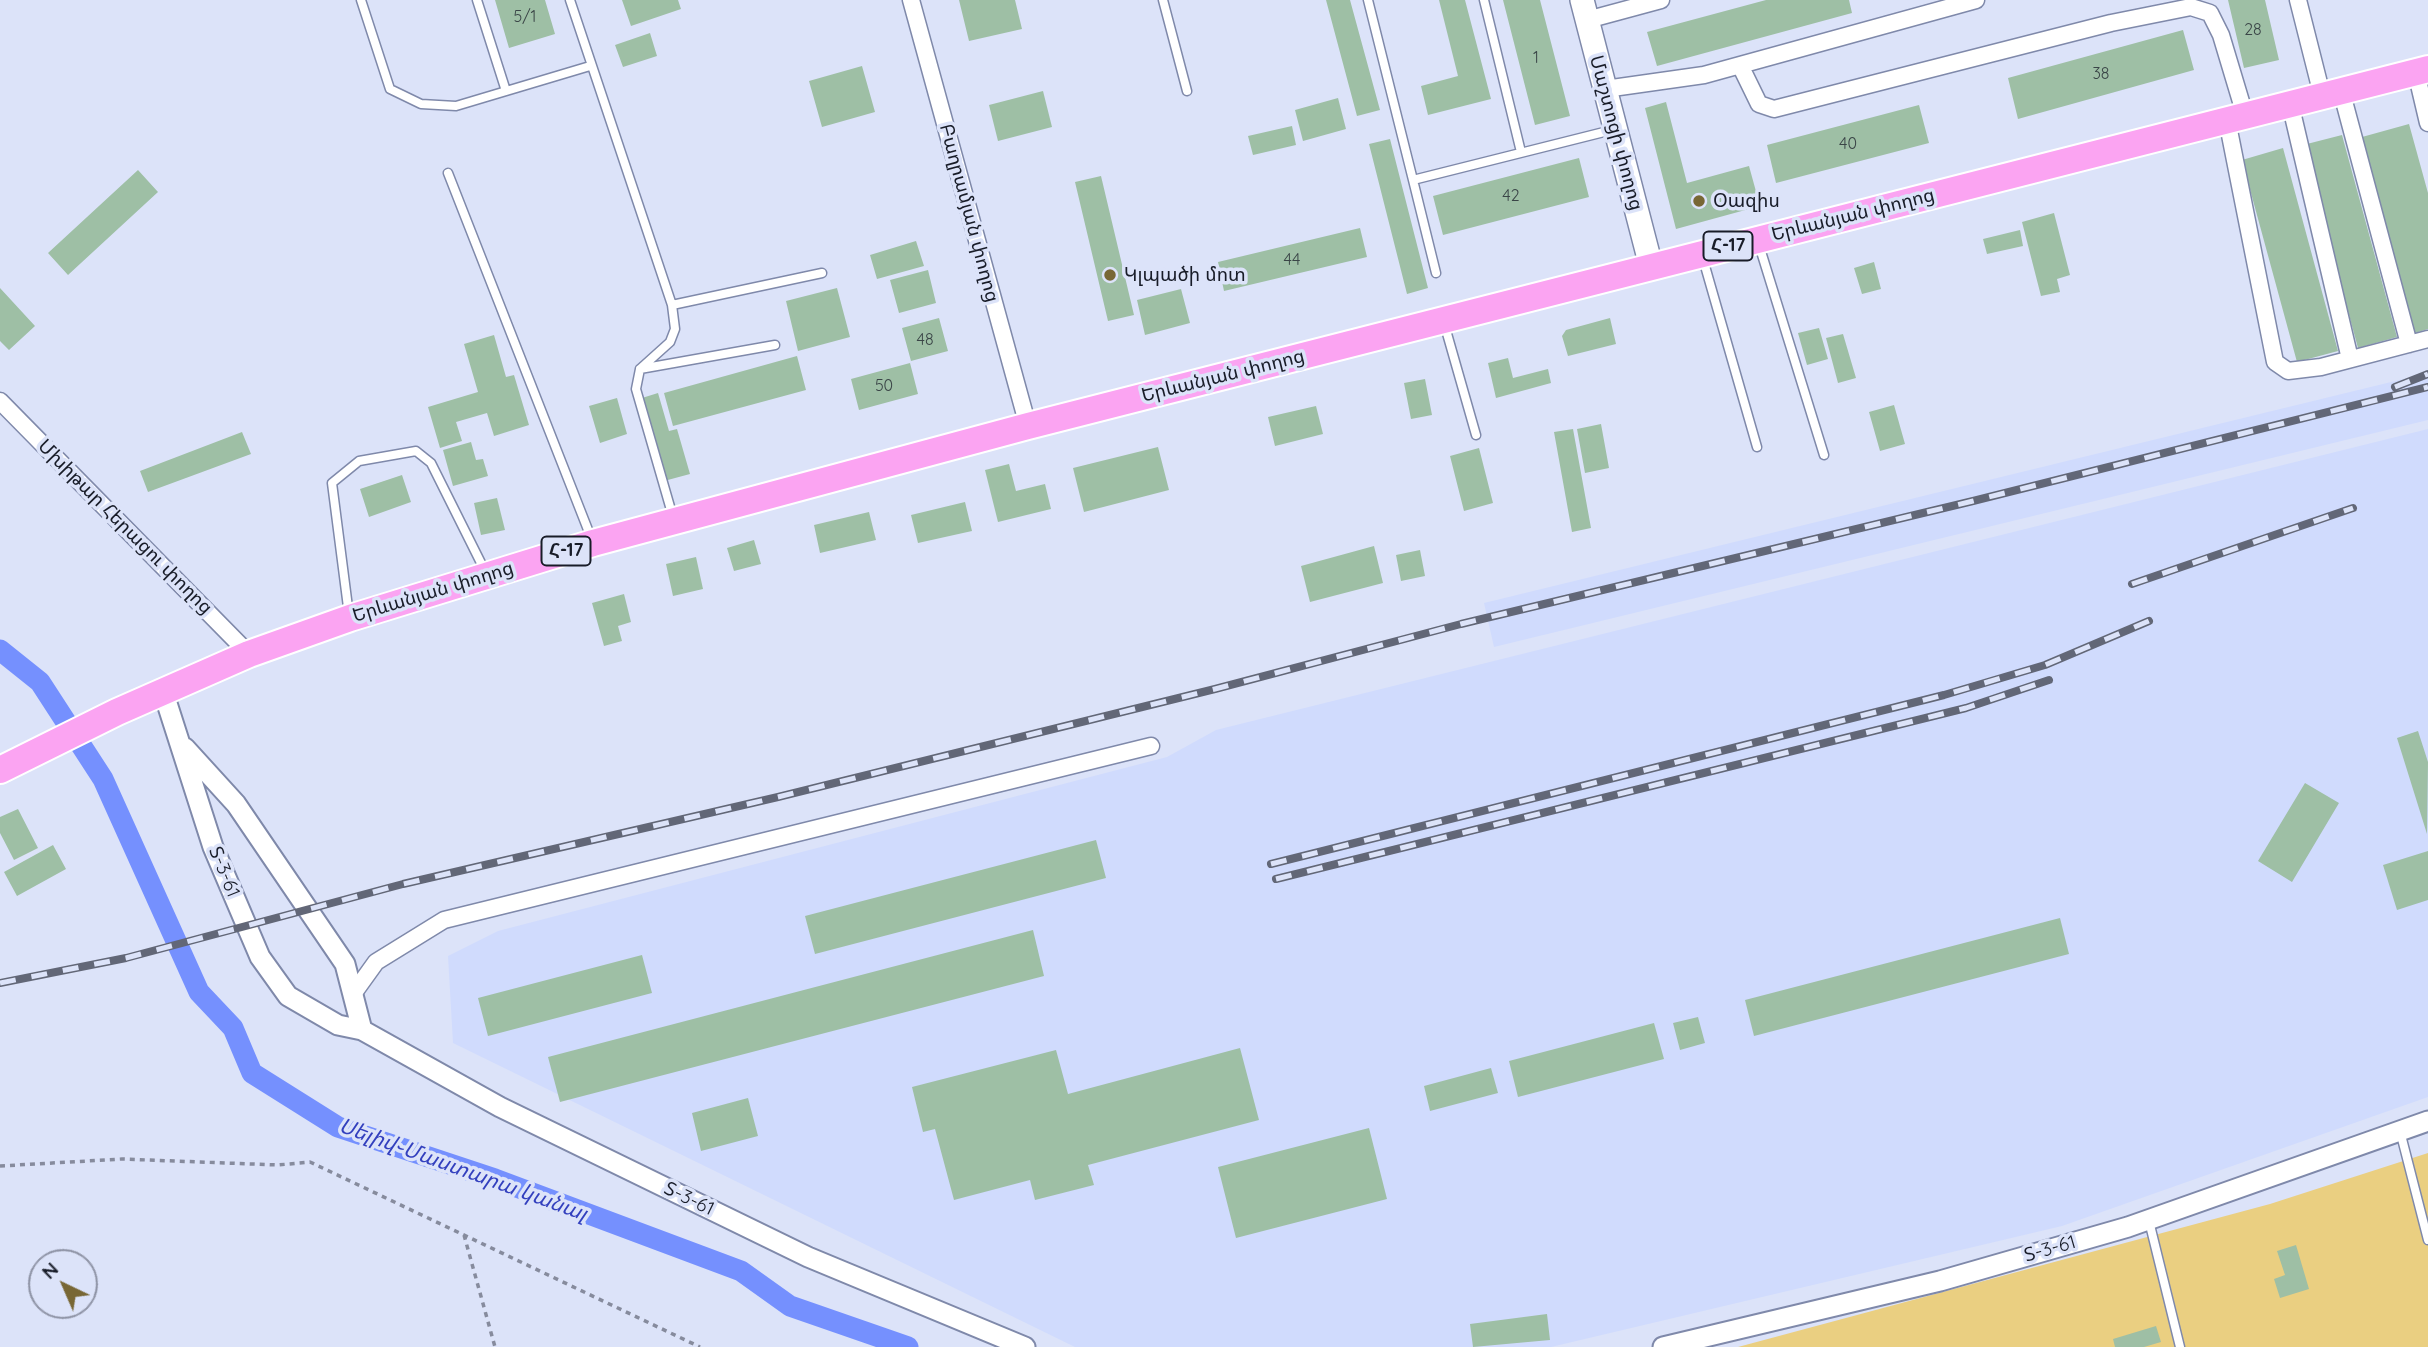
<!DOCTYPE html>
<html>
<head>
<meta charset="utf-8">
<style>
  body { margin:0 }
  #map { position:relative; width:2428px; height:1347px; overflow:hidden; background:#dce3f9; font-family:Quicksand,sans-serif }
  canvas { display:block }
  .north { position:absolute; left:28px; top:1249px; width:70px; height:70px; box-sizing:border-box; background:#dce3f9; border:2px solid #8e93a5; border-radius:50%; rotate:316deg; font-size:19px; font-weight:700; line-height:28px; text-align:center; color:#181c28 }
  .north::after { content:''; display:block; margin:auto; width:24px; height:32px; background:#786735; clip-path:polygon(50% 0,100% 100%,50% 72%,0 100%) }
</style>
</head>
<body>
<div id="map">
<canvas width="2428" height="1347"></canvas>
<div class="north">N</div>
</div>
<script>
const context = document.querySelector('canvas').getContext('2d');
context.lineJoin = 'round';
function fillPath(path, color) {
  context.fillStyle = color;
  context.fill(path, 'evenodd');
}
function strokePath(path, color, width, dash) {
  context.strokeStyle = color;
  context.lineWidth = width;
  context.lineCap = dash ? 'butt' : 'round';
  context.setLineDash(dash || []);
  context.stroke(path);
}
function drawText(font, color, halo, rows, align = 'center') {
  context.font = font + ' Quicksand,"Noto Sans Armenian",sans-serif';
  context.lineWidth = 7;
  context.setLineDash([]);
  context.textBaseline = 'middle';
  context.strokeStyle = halo;
  context.fillStyle = color;
  for (const [text, x, y, turn = 0] of rows) {
    context.save();
    context.translate(x, y);
    context.rotate((+turn || 0) * Math.PI / 180);
    context.textAlign = isNaN(turn) ? turn : align;
    if (halo) context.strokeText(text, 0, 0);
    context.fillText(text, 0, 0);
    context.restore();
  }
}
const built = new Path2D(`
  M2428 373V420L1494 647 1484 603Z
  M2428 429V1097L2062 1226 1551 1347H1075L453 1043 448 956 498 931 1167 757 1216 730Z`);
const green = new Path2D(`
  M2428 1153V1347H1738L2270 1204Z`);
const canal = new Path2D(`
  M0 650 40 682 103 779 199 992 233 1028 252 1073 338 1127 495 1179 741 1271 790 1306 908 1347`);
const building = new Path2D(`
  M495 0H545L555 34 509 48Z
  M622 0H678L681 9 631 26Z
  M959 0H1015L1022 29 969 41Z
  M1326 0H1350L1380 110 1357 116Z
  M1439 0H1465L1491 99 1428 115 1421 86 1458 76Z
  M1503 0H1540L1570 116 1535 125Z
  M1766 0H1849L1852 13 1657 66 1647 32Z
  M2228 0H2265L2279 60 2244 68Z
  M2183 30 2194 70 2018 119 2008 78Z
  M650 33 657 56 623 67 615 45Z
  M862 66 875 112 822 127 809 81Z
  M1043 91 1052 127 998 141 989 105Z
  M1338 98 1346 129 1303 141 1295 110Z
  M1666 102 1687 183 1749 166 1760 206 1676 229 1645 108Z
  M1919 105 1929 143 1776 183 1767 145Z
  M2409 124 2428 193V329L2415 333 2362 137Z
  M1292 126 1296 145 1253 155 1248 136Z
  M2342 135 2397 337 2358 348 2303 145Z
  M1390 139 1428 288 1407 294 1369 144Z
  M2283 148 2338 351 2297 362 2242 160Z
  M1579 158 1589 197 1443 235 1433 196Z
  M138 170 158 192 68 275 48 253Z
  M1101 176 1134 315 1108 321 1075 182Z
  M2054 213 2070 275 2057 279 2060 292 2041 296 2022 222Z
  M1360 228 1367 257 1224 291 1218 262Z
  M2020 230 2023 246 1987 254 1983 239Z
  M916 241 924 266 877 279 870 255Z
  M1874 262 1881 289 1862 294 1854 268Z
  M928 270 936 303 899 313 890 280Z
  M0 288 35 326 9 350 0 341Z
  M837 288 850 337 798 351 786 301Z
  M1181 289 1190 323 1145 335 1137 300Z
  M939 318 948 351 911 361 902 328Z
  M1610 318 1616 344 1568 356 1562 336 1566 330Z
  M1819 328 1828 359 1807 365 1798 333Z
  M1843 334 1856 378 1838 383 1826 338Z
  M494 335 506 377 514 375 529 425 494 436 487 413 456 422 462 441 440 448 428 407 478 392 464 344Z
  M797 356 806 390 673 426 664 393Z
  M1508 358 1513 378 1548 369 1551 383 1496 398 1488 363Z
  M910 363 918 394 859 410 851 379Z
  M1425 379 1432 415 1411 419 1404 383Z
  M658 393 669 431 677 429 690 474 664 481 642 398Z
  M617 398 627 434 600 443 589 406Z
  M1894 405 1905 444 1880 451 1869 412Z
  M1316 406 1323 434 1275 446 1268 417Z
  M1601 424 1609 468 1585 473 1577 429Z
  M1573 429 1591 528 1572 532 1554 432Z
  M242 432 251 454 148 492 140 471Z
  M471 442 476 460 483 459 488 476 453 486 443 450Z
  M1158 447 1169 490 1084 512 1073 468Z
  M1479 448 1493 503 1464 511 1450 456Z
  M1009 464 1016 491 1045 484 1051 509 998 522 985 470Z
  M402 475 411 502 369 517 360 489Z
  M497 498 505 530 481 535 474 503Z
  M965 502 972 531 918 543 911 515Z
  M869 512 876 540 820 553 814 525Z
  M754 540 761 564 734 571 727 548Z
  M1374 546 1383 583 1310 602 1301 566Z
  M1420 550 1425 576 1401 581 1396 555Z
  M696 557 703 589 673 596 666 564Z
  M624 594 631 622 618 626 622 641 604 646 592 603Z
  M2418 731 2428 762 2427 834 2397 738Z
  M2305 783 2339 803 2292 882 2258 861Z
  M18 809 38 848 14 860 0 833V817Z
  M1096 840 1106 878 815 954 805 916Z
  M53 845 66 869 17 896 4 872Z
  M2428 851V900L2397 910 2383 865Z
  M2060 918 2069 954 1754 1036 1745 1000Z
  M1033 930 1044 976 560 1102 548 1057Z
  M642 955 652 993 488 1036 478 998Z
  M1698 1017 1705 1043 1680 1050 1673 1023Z
  M1654 1023 1664 1059 1518 1097 1509 1061Z
  M1240 1048 1259 1120 1088 1165 1094 1185 1035 1200 1030 1180 954 1200 935 1129 923 1132 912 1087 1056 1050 1068 1094Z
  M1491 1068 1498 1093 1430 1111 1424 1086Z
  M748 1098 758 1136 701 1151 692 1113Z
  M1369 1128 1387 1199 1236 1238 1218 1167Z
  M2296 1245 2309 1289 2280 1298 2274 1279 2285 1275 2277 1251Z
  M1547 1314 1550 1340 1473 1347 1470 1324Z
  M2156 1326 2161 1342 2144 1347H2115L2113 1339Z`);
const path = new Path2D(`
  M0 1166 122 1159 278 1165 310 1162 700 1347
  M464 1235 495 1347`);
const service = new Path2D(`
  M361 0 390 89 421 104 456 106 590 66
  M477 0 506 91
  M570 0 672 305 675 329 670 342 640 369 636 389 673 517
  M1163 0 1187 91
  M1368 0 1413 180
  M1484 0 1521 152
  M448 173 592 540
  M1759 245 1824 455
  M1703 259 1757 447
  M1436 273 1413 180 1612 130
  M672 305 822 273
  M1444 323 1476 435
  M640 369 775 345
  M349 615 332 483 359 461 416 451 431 463 486 573
  M2400 1131 2428 1240
  M2149 1221 2180 1347`);
const minor = new Path2D(`
  M911 0 1028 426
  M2298 0 2322 95
  M1587 20 1661 0
  M1740 65 1759 104 1774 109 2111 23 2191 7 2210 13 2221 35 2245 115
  M2416 72 2428 123
  M1605 89 1704 75 1976 0
  M2341 90 2409 344
  M2290 103 2350 359
  M2227 120 2275 362 2288 371 2321 367 2428 339
  M0 401 249 654
  M353 994 376 962 444 920 1151 746`);
const tertiary = new Path2D(`
  M163 691 213 847 260 957 288 996 338 1025 362 1030 500 1107 808 1257 1025 1347
  M185 748 236 804 345 964 362 1030
  M1663 1347 1940 1281 2128 1227 2428 1121`);
const secondary = new Path2D(`
  M1582 0 1651 266`);
const trunk = new Path2D(`
  M0 770 117 712 249 654 350 618 593 543 1028 426 2428 69`);
const rail = new Path2D(`
  M2395 387 2428 374
  M2132 584 2353 508
  M1271 864 1944 695 2045 665 2149 621
  M1276 879 1966 708 2049 680
  M0 983 126 958 403 884 778 797 1215 689 1461 624 1973 501 2428 387`);
const markers = [
  [1699,201,7,"#786735"],
  [1110,275,7,"#786735"]
];
const numberNames = [
  ["5/1",525,17],
  ["28",2253,30],
  ["1",1536,58],
  ["38",2101,74],
  ["40",1848,144],
  ["42",1511,196],
  ["44",1292,260],
  ["48",925,340],
  ["50",884,386]
];
const shields = [
  [1728,246,49],
  [566,551,49]
];
const shieldNames = [
  ["Հ-17",1728,246],
  ["Հ-17",566,551]
];
const streetNames = [
  ["Մաշտոցի փողոց",1616,133,75],
  ["Բաղրամյան փողոց",969,213,75],
  ["Երևանյան փողոց",1853,215,-14],
  ["Երևանյան փողոց",1223,376,-14],
  ["Մխիթար Հերացու փողոց",125,527,45],
  ["Երևանյան փողոց",433,592,-17],
  ["Տ-3-61",224,872,68],
  ["Տ-3-61",689,1199,26],
  ["Տ-3-61",2050,1249,-16]
];
const poiNames = [
  ["Օազիս",1713,201],
  ["Կլպածի մոտ",1124,275]
];
const waterNames = [
  ["Սելիվ֊Մաստարա կանալ",463,1170,20]
];
fillPath(built, '#d0dbfd');
fillPath(green, '#eacf81');
strokePath(canal, '#7590fe', 21);
fillPath(building, '#9ebfa5');
strokePath(service, '#7f89aa', 11);
strokePath(minor, '#7f89aa', 19);
strokePath(tertiary, '#7f89aa', 23);
strokePath(secondary, '#7f89aa', 26);
strokePath(trunk, '#fff', 30);
strokePath(path, '#868b9d', 3.5, [5, 5]);
strokePath(service, '#fff', 8);
strokePath(minor, '#fff', 16);
strokePath(tertiary, '#fff', 19);
strokePath(secondary, '#fff', 23);
strokePath(trunk, '#fba4f2', 26);
strokePath(rail, '#626777', 8);
strokePath(rail, '#dce3f9', 5, [16]);
for (const [x, y, r, color] of markers) {
  const dot = new Path2D();
  dot.arc(x, y, r, 0, 2 * Math.PI);
  context.fillStyle = color;
  context.fill(dot);
  strokePath(dot, '#dce3f9', 2.5);
}
drawText('16px', '#3a4547', null, numberNames);
for (const [x, y, w] of shields) {
  const box = new Path2D();
  box.roundRect(x - w / 2, y - 14.5, w, 29, 5);
  context.fillStyle = '#dce3f9';
  context.fill(box);
  strokePath(box, '#181c28', 2);
}
drawText('bold 18px', '#181c28', null, shieldNames);
drawText('19px', '#181c28', '#dce3f9', streetNames);
drawText('19px', '#181c28', '#dce3f9', poiNames, 'left');
drawText('italic 21px', '#3340be', '#dce3f9', waterNames);
</script>
</body>
</html>
